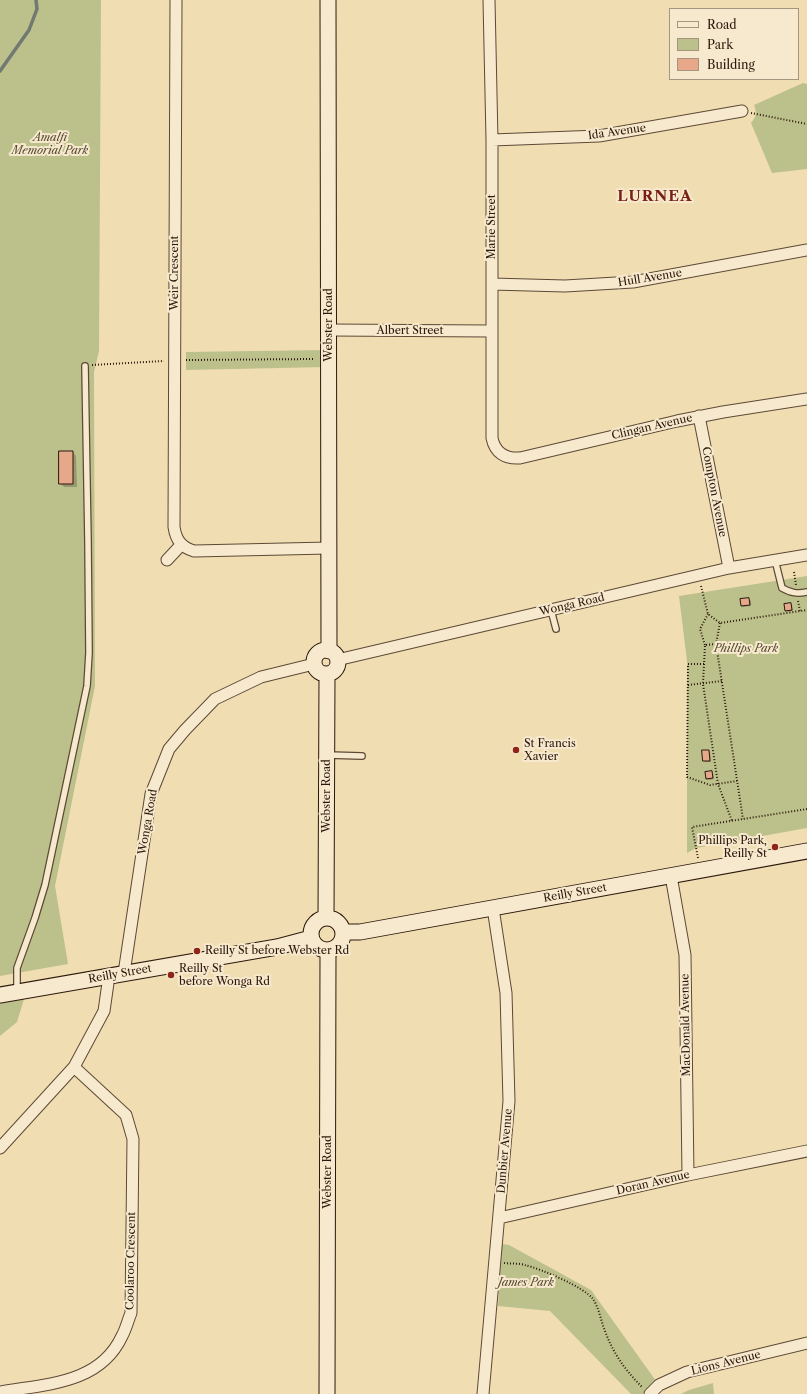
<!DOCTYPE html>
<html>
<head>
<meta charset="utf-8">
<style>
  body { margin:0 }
  #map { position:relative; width:807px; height:1394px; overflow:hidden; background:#f1ddb2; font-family:"Libre Caslon Text",serif }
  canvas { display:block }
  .legend { position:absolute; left:669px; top:8px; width:130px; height:72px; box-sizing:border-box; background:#f6e9cd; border:1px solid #a59580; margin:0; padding:5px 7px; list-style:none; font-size:12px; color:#2c180d }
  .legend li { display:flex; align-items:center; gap:8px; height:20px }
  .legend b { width:20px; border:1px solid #a59580 }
</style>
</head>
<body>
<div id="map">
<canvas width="807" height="1394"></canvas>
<ul class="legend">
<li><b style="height:5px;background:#f6e9cd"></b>Road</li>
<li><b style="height:11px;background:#bcc08b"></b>Park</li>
<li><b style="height:11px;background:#e7a88a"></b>Building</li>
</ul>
</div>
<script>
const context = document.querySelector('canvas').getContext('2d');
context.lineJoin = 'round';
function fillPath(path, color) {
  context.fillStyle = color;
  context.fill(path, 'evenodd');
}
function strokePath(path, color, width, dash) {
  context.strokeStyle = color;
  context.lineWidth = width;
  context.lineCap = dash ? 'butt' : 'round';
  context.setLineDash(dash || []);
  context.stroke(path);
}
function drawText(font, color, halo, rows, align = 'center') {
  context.font = font + ' "Libre Caslon Text",serif';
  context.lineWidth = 4;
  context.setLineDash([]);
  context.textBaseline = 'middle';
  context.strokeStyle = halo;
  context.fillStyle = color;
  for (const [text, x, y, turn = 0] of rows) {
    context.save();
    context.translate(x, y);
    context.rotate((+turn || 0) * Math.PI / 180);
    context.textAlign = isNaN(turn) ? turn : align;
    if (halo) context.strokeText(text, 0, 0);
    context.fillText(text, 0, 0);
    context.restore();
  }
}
const green = new Path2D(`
  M0 0H101L99 351 94 372 95 686 55 886 68 964 0 976Z
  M803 83 807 84V169L772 173 751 123C756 117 757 113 754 105Z
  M326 350V367L186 370V352Z
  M807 576V828L696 848 687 853V661L679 596Z
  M25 996 17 1022 0 1036V1000Z
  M502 1244 509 1245 591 1290 656 1381 642 1394H631L550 1311 498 1306Z
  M713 1383 714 1394H681L689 1390Z`);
const shadow = new Path2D(`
  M73 452 76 456 77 487H64L60 483Z
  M749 599 751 601V606L743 607 742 606Z
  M791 604 792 605 793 611 787 612 786 610Z
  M708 751 710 752 711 762H706L704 761Z
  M712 772 713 774 714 779 709 780 707 779Z`);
const stream = new Path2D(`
  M0 71 29 30 37 9 36 0`);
const building = new Path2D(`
  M59 451H73V484H59Z
  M749 598 750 605 741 606 740 599Z
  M791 603 792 610 785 611 784 604Z
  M702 750H709L710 761H703Z
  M712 771 713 778 706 779 705 772Z`);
const path = new Path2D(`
  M751 113 807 124
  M186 360 315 359
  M92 365 164 361
  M794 572 796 585
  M701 586 708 614 720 623 807 610
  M798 601 800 611
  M720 623 716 644 743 819
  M716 644 705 645 703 684 718 784 732 821
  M705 645 700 629 708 614
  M704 664H688L687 777 710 785 737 781
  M688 685 722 681
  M698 858 692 827 807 809
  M504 1263C511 1264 519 1263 525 1265 541 1269 584 1287 593 1299 599 1308 601 1321 605 1331 613 1353 625 1370 642 1387`);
const lane = new Path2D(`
  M775 560 782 588C791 593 797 594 807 592
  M551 610 556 629
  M327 755 362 756
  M17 990V968L35 918 45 885 87 686 89 653 88 542 85 366`);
const street = new Path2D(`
  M176 0 174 527C176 540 181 547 194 551L329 548
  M489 0 492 140V438C495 453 505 459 520 458L677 421 723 412 807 399
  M492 140 599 136 742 111
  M492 284 565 286 633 282 807 250
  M329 330 491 331
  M699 416 729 568
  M167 560 181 545
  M337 660 729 568 807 555
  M671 876 685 955 688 1175
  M124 973 151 794 169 749 185 730 215 699 261 677 314 664
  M0 1148 74 1067 104 1011 109 976
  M499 1218 688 1175 807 1151
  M0 1392C46 1384 100 1384 122 1336 126 1329 128 1320 131 1313L133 1139 126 1115 74 1067
  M483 1394 509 1101 506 993 493 908
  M650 1394 659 1385 687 1372 807 1343`);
const secondary = new Path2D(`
  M328 0 329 651
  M314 662a12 12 0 1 1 24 0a12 12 0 1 1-24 0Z
  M326 918 327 674
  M311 934a16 16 0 1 1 32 0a16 16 0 1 1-32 0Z
  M343 932H360L807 851
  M0 995 277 947 311 938
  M327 1394 328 951`);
const markers = [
  [516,750,4,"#8f2418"],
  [775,847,4,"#8f2418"],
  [197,951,4,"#8f2418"],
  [171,975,4,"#8f2418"]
];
const streetNames = [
  ["Ida Avenue",617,132,-8],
  ["Marie Street",492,227,-90],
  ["Weir Crescent",175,273,-90],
  ["Hull Avenue",650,278,-9],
  ["Webster Road",329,325,-90],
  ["Albert Street",410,331],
  ["Clingan Avenue",652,427,-13],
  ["Compton Avenue",714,492,79],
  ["Wonga Road",572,605,-13],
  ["Webster Road",327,796,-90],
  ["Wonga Road",148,822,-80],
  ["Reilly Street",575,893,-10],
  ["Reilly Street",120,974,-10],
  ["MacDonald Avenue",686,1025,-91],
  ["Dunbier Avenue",505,1151,-85],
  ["Webster Road",328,1172,-90],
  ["Doran Avenue",653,1183,-13],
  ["Coolaroo Crescent",131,1261,-89],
  ["Lions Avenue",726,1363,-14]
];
const parkNames = [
  ["Amalfi",50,138],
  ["Memorial Park",50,151],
  ["Phillips Park",746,649],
  ["James Park",526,1283]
];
const poiNames = [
  ["St Francis",524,744],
  ["Xavier",524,757],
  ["Phillips Park,",767,841,"right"],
  ["Reilly St",767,854,"right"],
  ["Reilly St before Webster Rd",205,951],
  ["Reilly St",179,969],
  ["before Wonga Rd",179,982]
];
const districtNames = [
  ["LURNEA",655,197]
];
fillPath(green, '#bcc08b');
fillPath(shadow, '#0003');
strokePath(stream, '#707972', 3.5);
fillPath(building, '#e7a88a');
strokePath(building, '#2c180d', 1);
strokePath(lane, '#5d4936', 8);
strokePath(street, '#5d4936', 13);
strokePath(secondary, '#2c180d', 17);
strokePath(path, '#2c180d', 2, [1, 2]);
strokePath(lane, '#f6e9cd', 5.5);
strokePath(street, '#f6e9cd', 11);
strokePath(secondary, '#f6e9cd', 15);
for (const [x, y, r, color] of markers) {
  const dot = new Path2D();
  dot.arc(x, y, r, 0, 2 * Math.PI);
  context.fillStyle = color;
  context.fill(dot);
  strokePath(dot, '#f6e9cd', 1.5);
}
drawText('11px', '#2c180d', '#f6e9cd', streetNames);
drawText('italic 11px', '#574a33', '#f6e9cd', parkNames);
drawText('11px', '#2c180d', '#f6e9cd', poiNames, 'left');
context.letterSpacing = '1px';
drawText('bold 15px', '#7a1f14', '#f6e9cd', districtNames);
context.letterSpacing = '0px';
</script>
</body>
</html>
